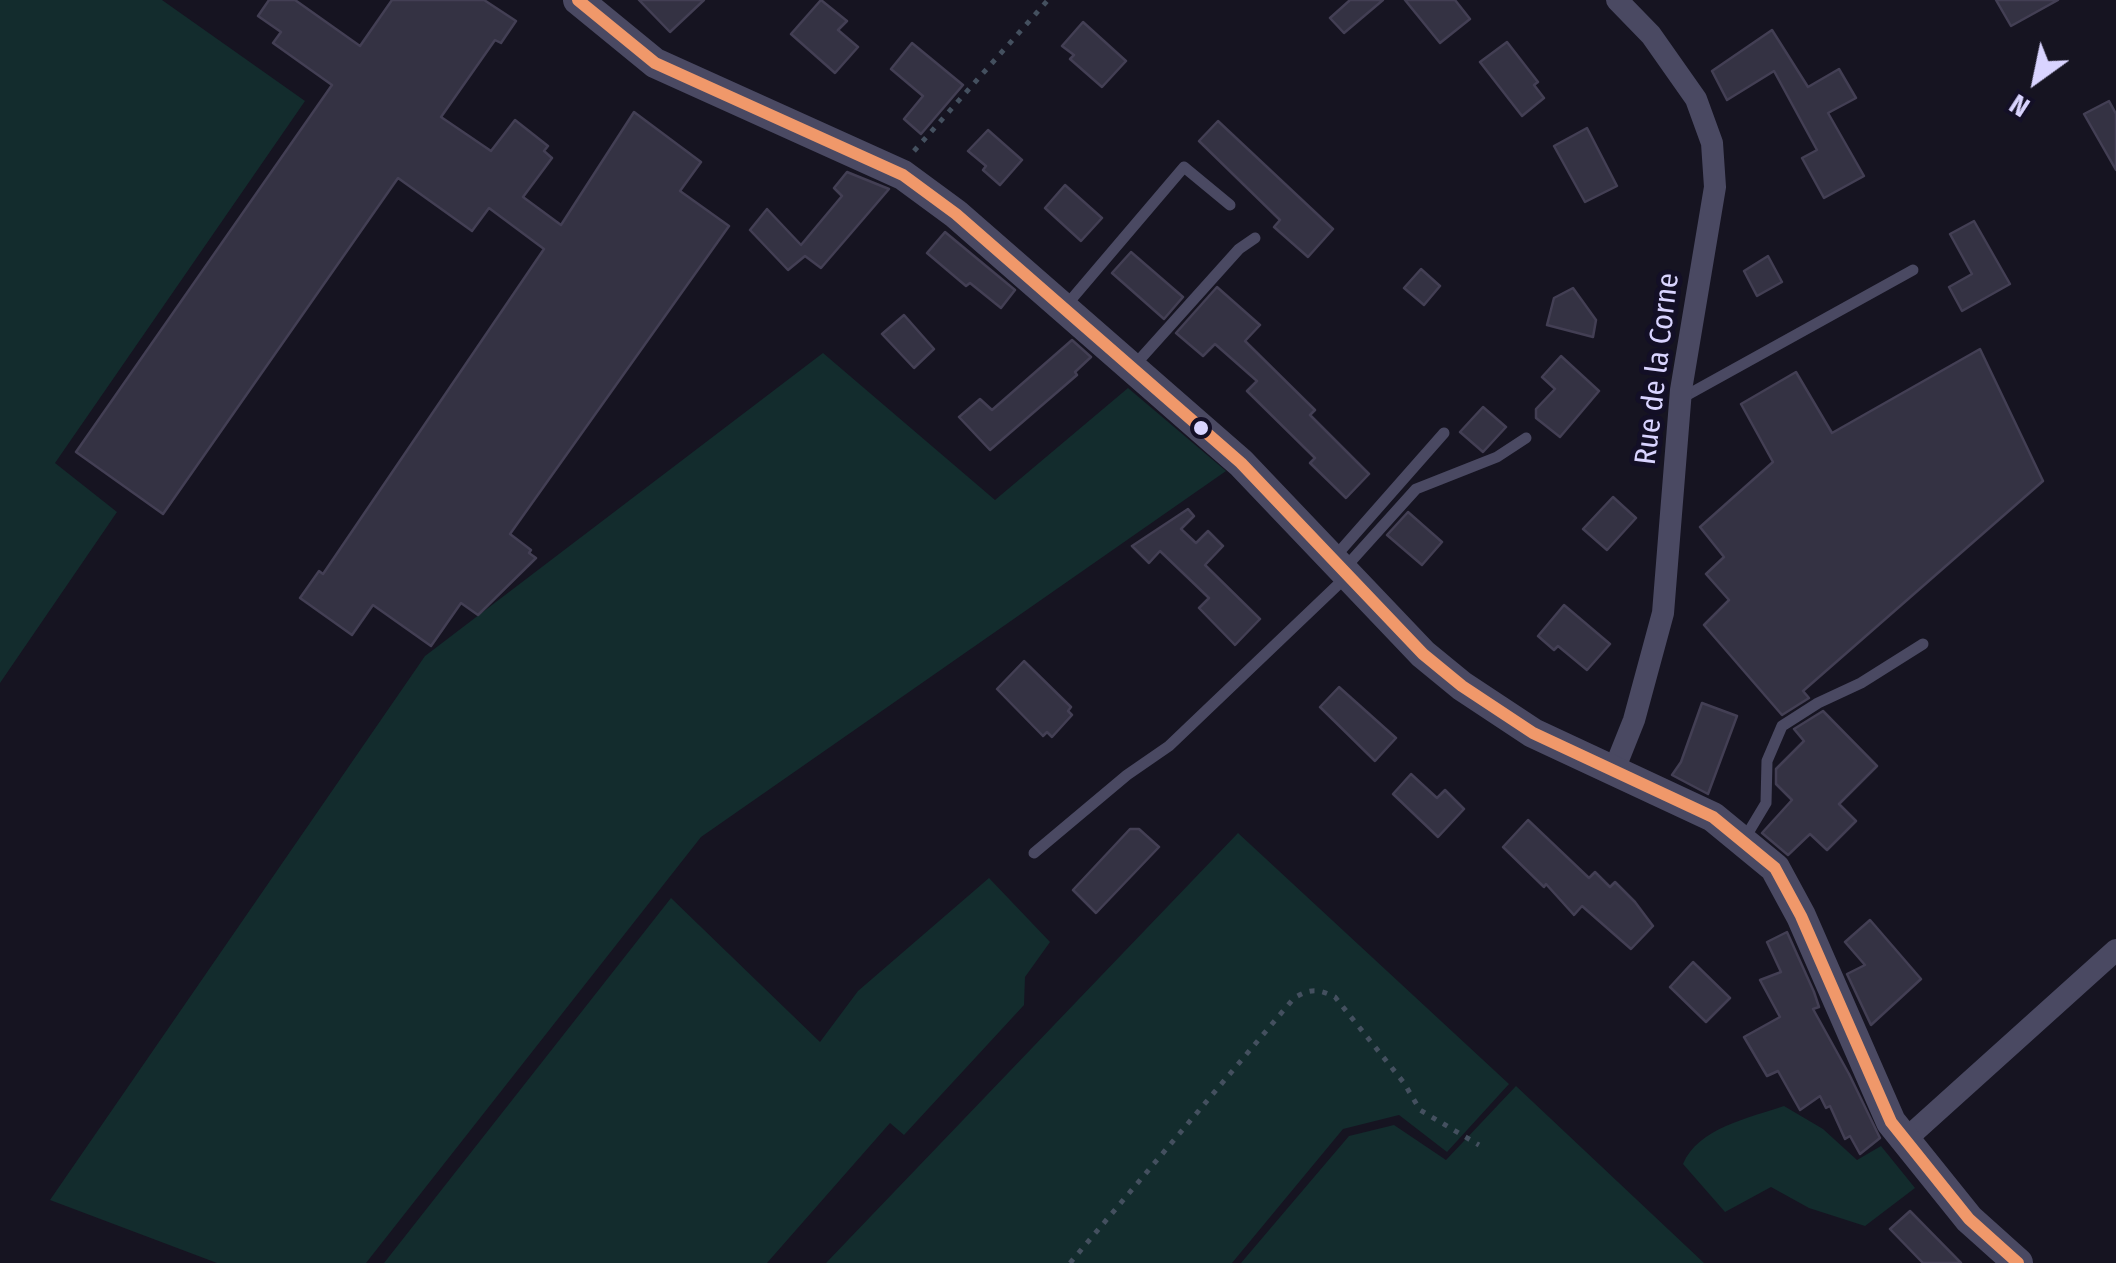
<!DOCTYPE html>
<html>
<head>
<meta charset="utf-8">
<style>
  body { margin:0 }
  #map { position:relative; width:2116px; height:1263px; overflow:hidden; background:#161421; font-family:"Fira Sans Condensed",sans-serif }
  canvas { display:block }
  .north { position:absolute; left:1986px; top:30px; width:100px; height:100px; -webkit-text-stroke:8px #130f26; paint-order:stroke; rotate:213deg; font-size:28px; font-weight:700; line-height:40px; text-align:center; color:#d9d4ff }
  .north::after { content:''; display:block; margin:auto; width:35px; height:45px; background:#d9d4ff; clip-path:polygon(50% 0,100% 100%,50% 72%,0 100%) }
</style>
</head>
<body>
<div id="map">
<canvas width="2116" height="1263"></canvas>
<div class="north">N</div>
</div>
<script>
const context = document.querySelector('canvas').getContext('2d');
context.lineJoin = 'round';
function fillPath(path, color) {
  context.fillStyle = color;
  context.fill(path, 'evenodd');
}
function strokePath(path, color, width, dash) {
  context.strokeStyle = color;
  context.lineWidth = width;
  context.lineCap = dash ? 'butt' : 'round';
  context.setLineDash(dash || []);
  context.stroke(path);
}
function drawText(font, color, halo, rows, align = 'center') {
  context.font = font + ' "Fira Sans Condensed",sans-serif';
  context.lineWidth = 10;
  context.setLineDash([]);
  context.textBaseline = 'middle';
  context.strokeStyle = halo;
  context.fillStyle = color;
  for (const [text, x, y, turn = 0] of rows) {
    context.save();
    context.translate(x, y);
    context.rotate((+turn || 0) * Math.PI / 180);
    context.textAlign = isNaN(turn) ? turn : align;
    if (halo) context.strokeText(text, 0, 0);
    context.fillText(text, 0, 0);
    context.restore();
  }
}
const green = new Path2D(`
  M0 0H162L305 101 55 463 117 512 0 683Z
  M823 353 995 500 1128 388 1226 471 701 837 366 1263H217L50 1200 425 656Z
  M1238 833 1509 1084 1447 1152 1399 1115 1343 1129 1232 1263H826Z
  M989 878 1050 942 1025 977 1024 1005 904 1135 890 1123 767 1263H384L671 898 820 1042 858 991Z
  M1516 1086 1704 1263H1241L1349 1136 1394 1125 1446 1160Z
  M1784 1106 1823 1129 1857 1160 1881 1146 1915 1188 1865 1226 1809 1208 1771 1187 1725 1212 1683 1164C1698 1128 1749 1118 1784 1106Z`);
const building = new Path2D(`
  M269 0H295L360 46 392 0H484L516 21 501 43 495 40 441 117 491 151 515 120 548 146 544 151 552 158 523 197 561 225 634 112 701 162 680 191 729 226 510 534 531 550 529 553 536 558 478 615 461 603 431 646 373 605 352 635 300 598 319 571 323 574 544 249 489 208 472 231 398 178 163 514 76 452 332 85 273 43 281 32 258 16Z
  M639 0H704L670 32Z
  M821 0 847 21 838 30 858 47 835 73 791 34Z
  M1350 0H1383L1344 33 1330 18Z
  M1405 0H1455L1470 19 1440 43Z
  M1996 0H2058L2011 26Z
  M1083 22 1126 61 1102 87 1070 59 1074 55 1062 46Z
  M1772 30 1808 87 1839 69 1856 98 1828 113 1864 176 1824 198 1802 158 1817 150 1774 71 1727 100 1712 71Z
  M1507 42 1538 82 1534 85 1544 98 1522 116 1480 62Z
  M912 43 963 85 921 134 904 119 923 96 891 69Z
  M2109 101 2116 114V170L2084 114Z
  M1218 121 1333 229 1308 257 1274 227 1280 220 1199 141Z
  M1587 128 1617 186 1585 202 1554 146Z
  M988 130 1022 160 1000 185 983 170 986 166 968 151Z
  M847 172 889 189 821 268 805 256 788 270 750 230 767 209 801 245 842 196 834 188Z
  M1065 185 1102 218 1081 241 1045 208Z
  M1974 221 2010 284 1962 311 1949 287 1972 274 1950 234Z
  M945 232 1015 290 1001 308 970 283 966 286 927 253Z
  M1131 252 1183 297 1164 319 1112 273Z
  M1768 256 1782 282 1757 296 1744 271Z
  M1421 269 1440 286 1424 305 1404 288Z
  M1217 287 1260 325 1245 341 1315 410 1310 415 1369 474 1346 498 1310 463 1315 458 1247 391 1257 381 1215 344 1203 356 1176 333Z
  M1573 288 1596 320 1593 337 1547 325 1554 298Z
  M904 315 934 349 914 368 882 334Z
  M1072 340 1091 357 1075 372 1077 375 990 450 959 417 980 399 992 410Z
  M1980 349 2043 481 1803 691 1809 698 1782 715 1704 625 1729 600 1706 574 1724 557 1700 527 1773 462 1741 404 1796 372 1832 433Z
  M1561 356 1599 391 1560 437 1536 418V409L1555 389 1542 377Z
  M1483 407 1506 427 1483 452 1460 432Z
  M1613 497 1636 518 1607 550 1583 529Z
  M1188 509 1194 516 1181 529 1196 543 1208 531 1223 546 1205 565 1260 619 1235 645 1199 608 1209 598 1160 551 1149 563 1132 546Z
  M1408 512 1442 542 1422 565 1387 535Z
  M1564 605 1610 644 1587 670 1558 646 1554 650 1538 636Z
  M1024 661 1071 707 1068 711 1072 715 1052 737 1047 732 1043 736 997 689Z
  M1339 687 1396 738 1375 761 1320 707Z
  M1702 703 1737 716 1708 794 1672 775 1681 762Z
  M1823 711 1877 766 1839 804 1856 821 1827 850 1810 834 1788 855 1762 833 1792 800 1776 784V769L1804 741 1794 729Z
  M1411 774 1437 798 1445 790 1464 809 1438 837 1393 794Z
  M1528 820 1589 878 1595 872 1610 887 1615 882 1635 902 1653 926 1631 949 1582 906 1574 915 1546 884 1544 887 1503 847Z
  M1130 829H1139L1159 847 1096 913 1073 890Z
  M1870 920 1921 979 1871 1025 1847 974 1865 965 1845 942Z
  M1787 932 1814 992 1819 1007 1813 1009 1849 1074 1880 1138 1860 1154 1850 1136 1845 1139 1830 1106 1826 1108 1820 1096 1800 1110 1778 1071 1767 1076 1744 1037 1780 1017 1760 980 1781 972 1767 942Z
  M1693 962 1730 998 1706 1022 1670 987Z
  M1910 1211 1961 1263H1923L1890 1229Z`);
const path = new Path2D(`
  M914 151 1048 0
  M1070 1263 1294 998C1311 988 1318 989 1335 997L1404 1083 1420 1110 1479 1145`);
const service = new Path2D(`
  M1064 308 1184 167 1230 205
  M1133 367 1239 249 1255 238
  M1680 399 1913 270
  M1333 559 1444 433
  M1343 570 1416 489 1497 457 1526 438
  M1745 838 1766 803 1767 761 1782 726 1818 703 1861 683 1923 644
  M1034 853 1127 775 1169 746 1345 578`);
const minor = new Path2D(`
  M1614 770 1634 720 1663 613 1681 390 1715 187 1712 143 1696 99 1651 35 1617 0
  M1905 1140 2116 950`);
const tertiary = new Path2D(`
  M578 0 655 63 903 175 956 214 1241 463 1423 654 1462 686 1533 733 1713 817 1775 868 1801 916 1891 1122 1969 1219 2018 1263`);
const bus1 = new Path2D(`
  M578 0 655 63 903 175 956 214 1241 463 1423 654 1462 686 1533 733 1713 817 1775 868 1801 916 1891 1122 1969 1219 2018 1263`);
const markers = [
  [1201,428,9,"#d9d4ff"]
];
const streetNames = [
  ["Rue de la Corne",1658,369,-83]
];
fillPath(green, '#132c2d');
fillPath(building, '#343243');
strokePath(building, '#433f54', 2.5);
strokePath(path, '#44505f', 5, [5, 8]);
strokePath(service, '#4a4962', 11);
strokePath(minor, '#4a4962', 22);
strokePath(tertiary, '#4a4962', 30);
strokePath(bus1, '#f0986a', 12);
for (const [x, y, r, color] of markers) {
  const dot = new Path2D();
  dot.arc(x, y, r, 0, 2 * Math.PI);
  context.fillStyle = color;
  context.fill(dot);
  strokePath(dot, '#130f26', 4);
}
drawText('30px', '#d9d4ff', '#130f26', streetNames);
</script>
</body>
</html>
